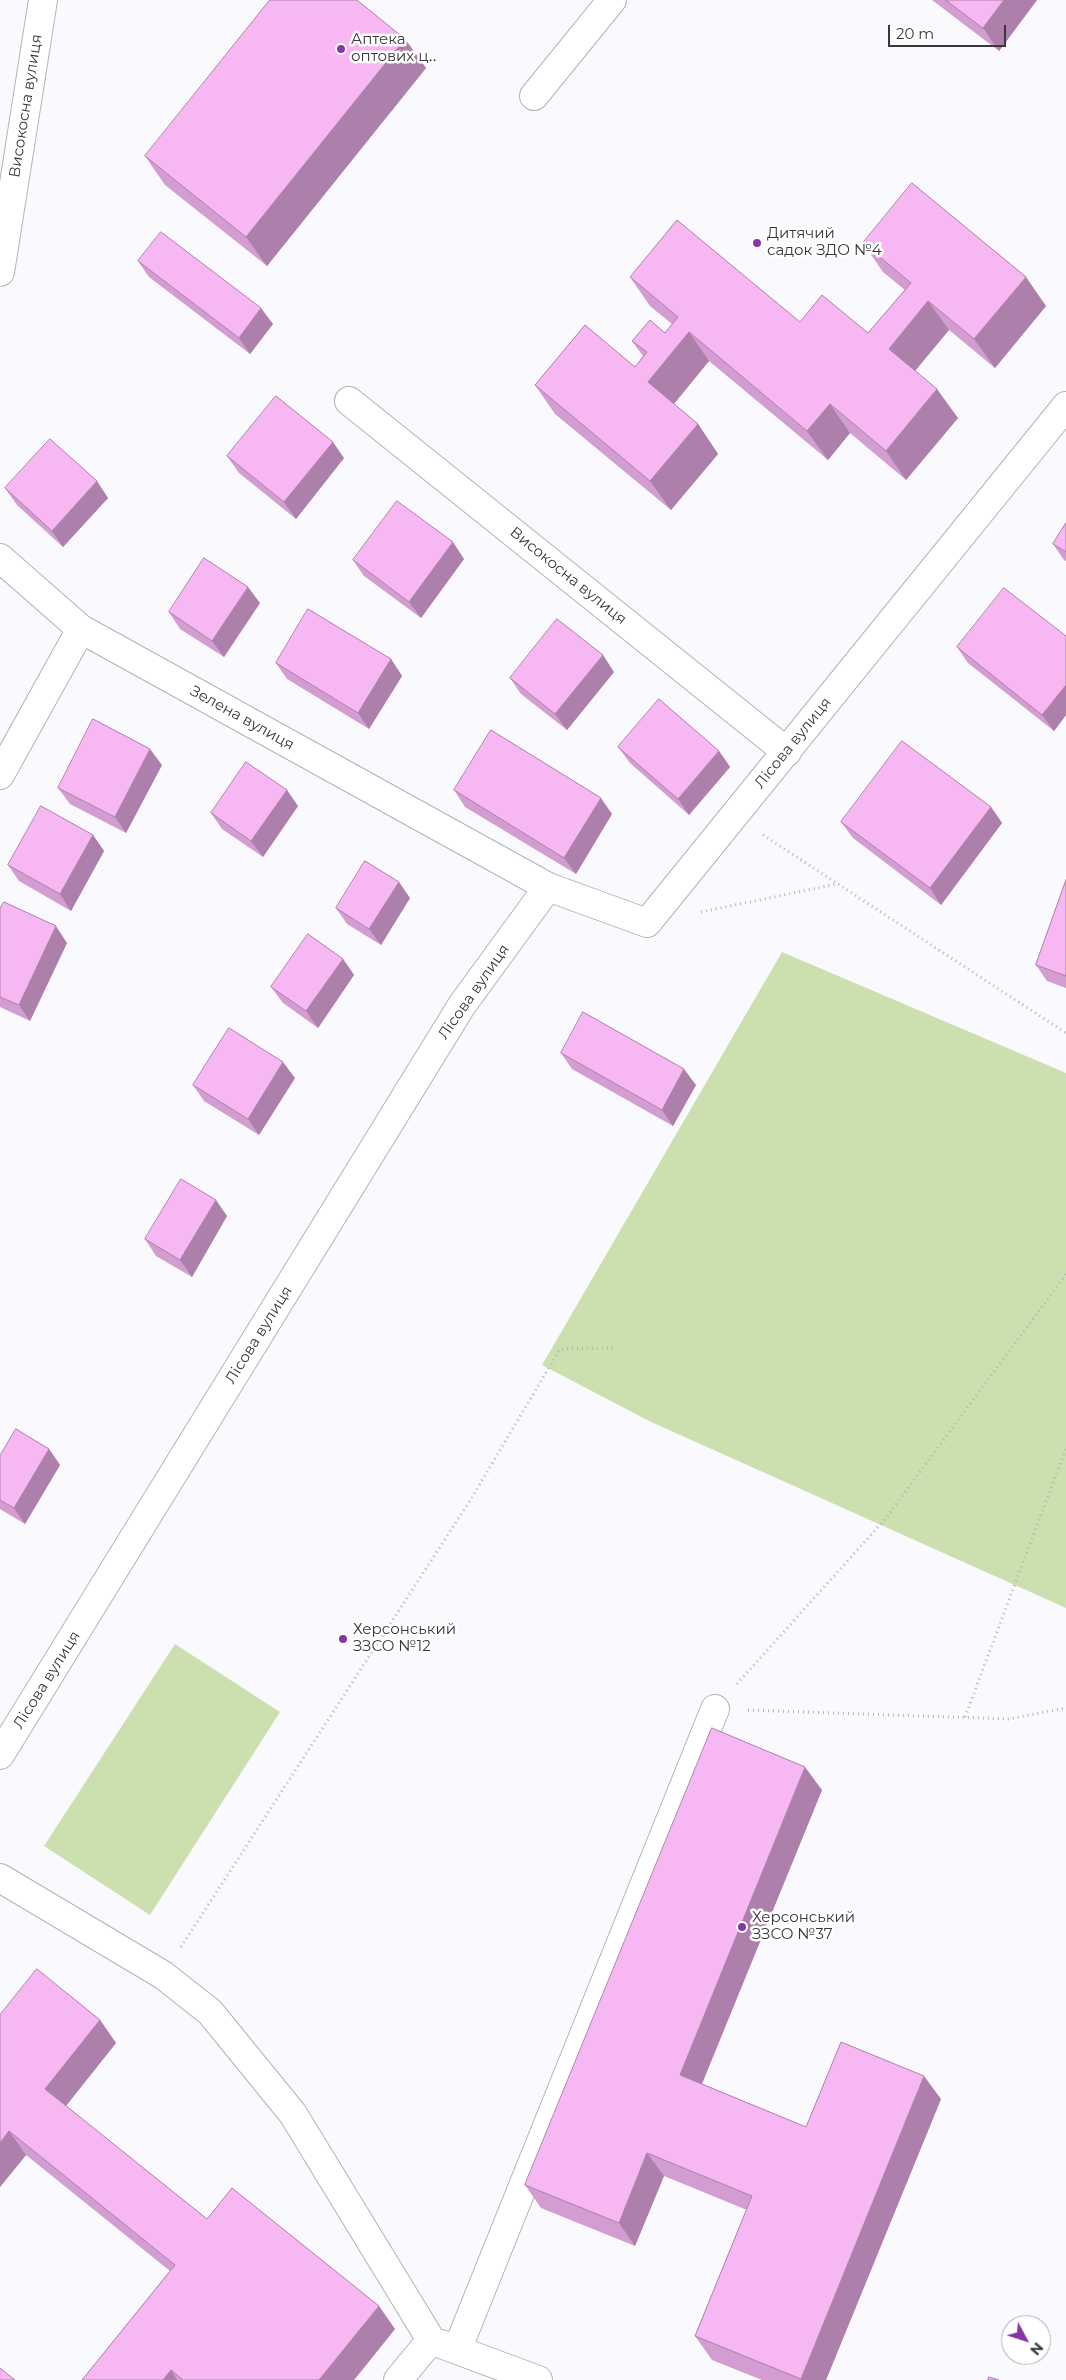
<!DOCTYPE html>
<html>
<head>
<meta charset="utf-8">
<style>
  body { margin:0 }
  #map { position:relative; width:1066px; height:2380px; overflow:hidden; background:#fafafe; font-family:Montserrat,sans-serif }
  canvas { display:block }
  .north { position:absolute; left:1001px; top:2315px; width:50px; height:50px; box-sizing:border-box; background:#fff; border:1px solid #afafb1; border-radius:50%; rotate:130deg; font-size:14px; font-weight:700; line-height:20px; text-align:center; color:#38383b }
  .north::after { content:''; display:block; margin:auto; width:18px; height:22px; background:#8935a4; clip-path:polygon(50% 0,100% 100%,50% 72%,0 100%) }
  .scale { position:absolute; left:888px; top:25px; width:118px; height:22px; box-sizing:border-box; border:2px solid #38383b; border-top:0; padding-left:6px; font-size:15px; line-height:18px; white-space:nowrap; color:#38383b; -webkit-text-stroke:4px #fff; paint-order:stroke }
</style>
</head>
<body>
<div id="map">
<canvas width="1066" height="2380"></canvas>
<div class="north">N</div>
<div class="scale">20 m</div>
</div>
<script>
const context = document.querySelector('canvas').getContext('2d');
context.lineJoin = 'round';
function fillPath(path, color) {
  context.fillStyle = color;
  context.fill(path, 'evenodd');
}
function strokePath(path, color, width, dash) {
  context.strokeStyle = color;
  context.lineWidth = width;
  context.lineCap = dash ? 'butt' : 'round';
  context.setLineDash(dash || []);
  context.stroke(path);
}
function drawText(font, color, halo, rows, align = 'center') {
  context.font = font + ' Montserrat,sans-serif';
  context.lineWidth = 5;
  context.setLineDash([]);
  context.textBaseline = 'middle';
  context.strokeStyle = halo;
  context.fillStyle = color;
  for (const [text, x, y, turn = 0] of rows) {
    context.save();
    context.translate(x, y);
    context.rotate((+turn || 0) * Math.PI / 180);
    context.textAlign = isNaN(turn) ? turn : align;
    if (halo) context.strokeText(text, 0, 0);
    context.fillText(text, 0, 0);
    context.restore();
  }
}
const green = new Path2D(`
  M782 952 1066 1073V1608L649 1421 542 1365Z
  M175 1644 280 1712 150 1915 44 1846Z`);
const path = new Path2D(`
  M763 835 1066 1033
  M701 912 837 884
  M737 1684 886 1518 1066 1274
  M748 1710 1008 1719 1066 1708
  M965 1717 1066 1448
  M181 1947 471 1499 560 1349 615 1348`);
const minor = new Path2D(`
  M534 96 612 0
  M0 272 43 0
  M349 401 787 752
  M0 558 81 629
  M0 775 81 629 548 887 647 923 1066 406
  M0 1755 462 1005 548 887
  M0 1878 163 1975 210 2012 293 2114 431 2340 398 2380
  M441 2344 538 2380
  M457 2350 715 1709`);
const wall = new Path2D(`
  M932 0H1037L999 51Z
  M405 39 426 68 267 266 165 185 145 156Z
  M863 243 1046 306 995 368 949 330 915 371 958 418 906 480 850 433 828 460 709 361 674 404 698 424 718 454 671 510 555 414 535 385 635 367 643 356 632 341 665 333 672 324 650 306 630 277 800 322 868 333 905 290 883 272Z
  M138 261 273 324 250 354 149 277Z
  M227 456 344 458 296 519 239 473Z
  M5 488 108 498 63 547 17 505Z
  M1066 523V561L1064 560 1053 544Z
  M464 559 421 618 364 576 353 560Z
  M260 603 224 657 180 629 169 612Z
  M1066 636V715L1054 731 968 663 957 647Z
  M391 659 402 676 369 729 287 679 276 663Z
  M614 672 567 730 521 694 510 678Z
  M618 747 719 751 730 767 689 815 630 763Z
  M162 765 126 833 70 804 58 788Z
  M454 790 612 814 576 874 465 807Z
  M298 806 263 857 222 829 211 813Z
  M991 807 1002 823 941 905 853 838 841 822Z
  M93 835 104 851 71 911 19 881 8 865Z
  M1066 880V988L1047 981 1036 965Z
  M410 898 381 945 347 924 336 908Z
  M0 909 67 943 30 1021 0 1007Z
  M343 959 354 975 318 1028 283 1003 271 987Z
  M561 1053 696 1085 673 1126 572 1069Z
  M295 1078 259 1135 204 1101 193 1085Z
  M227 1216 192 1277 156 1256 145 1239Z
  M49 1449 60 1465 25 1524 0 1509V1456Z
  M822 1790 702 2084 806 2127 941 2099 826 2380H762L712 2360 695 2336 747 2210 664 2176 635 2246 541 2208 525 2185Z
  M0 2015 100 2020 116 2043 66 2106 207 2219 395 2329 354 2380H82L170 2271 26 2155 0 2187Z`);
const shadedWall = new Path2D(`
  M1004 0H1037L999 51 983 28Z
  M405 39 426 68 267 266 246 237Z
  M1026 277 1046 306 995 368 974 339Z
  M928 301 949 330 909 378 889 349Z
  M261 308 273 324 250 354 239 338Z
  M689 332 709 361 668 411 648 382Z
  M937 389 958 418 906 480 886 451Z
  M830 404 850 433 828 460 807 431Z
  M698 424 718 454 671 510 650 481Z
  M333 442 344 458 296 519 284 502Z
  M97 481 108 498 63 547 52 531Z
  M453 542 464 559 421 618 409 602Z
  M248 587 260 603 224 657 212 641Z
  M603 655 614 672 567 730 555 714Z
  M391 659 402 676 369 729 358 713Z
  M1066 685V715L1054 731 1042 715Z
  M150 749 162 765 126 833 115 817Z
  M719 751 730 767 689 815 678 799Z
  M287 790 298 806 263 857 251 841Z
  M601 798 612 814 576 874 564 858Z
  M991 807 1002 823 941 905 930 888Z
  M93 835 104 851 71 911 60 894Z
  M399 882 410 898 381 945 369 929Z
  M56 926 67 943 30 1021 19 1005Z
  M343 959 354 975 318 1028 306 1011Z
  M283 1062 295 1078 259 1135 248 1119Z
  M684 1069 696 1085 673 1126 662 1110Z
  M216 1200 227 1216 192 1277 180 1260Z
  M49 1449 60 1465 25 1524 14 1508Z
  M805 1767 822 1790 696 2098 680 2075Z
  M100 2020 116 2043 61 2112 45 2089Z
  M924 2076 941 2099 826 2380H801V2379Z
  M9 2131 26 2155 0 2187V2143Z
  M647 2153 664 2176 635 2246 619 2223Z
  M379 2306 395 2329 354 2380H319Z
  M171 2370 177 2380H163Z`);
const building = new Path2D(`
  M270 0H357L405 39 246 237 145 156Z
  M946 0H1004L983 28Z
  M912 183 1026 277 974 339 928 301 889 349 937 389 886 451 830 404 807 431 689 332 648 382 698 424 650 481 535 385 585 325 635 367 647 352 632 341 650 320 665 333 678 317 630 277 677 220 800 322 822 295 868 333 911 283 863 243Z
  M161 232 261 308 239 338 138 261Z
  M276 396 333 442 284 502 227 456Z
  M50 439 97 481 52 531 5 488Z
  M397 501 453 542 409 602 353 560Z
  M1066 523V552L1053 544Z
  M204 558 248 587 212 641 169 612Z
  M1004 588 1066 636V685L1042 715 957 647Z
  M308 609 391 659 358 713 276 663Z
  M557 619 603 655 555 714 510 678Z
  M659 699 719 751 678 799 618 747Z
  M93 719 150 749 115 817 58 788Z
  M491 730 601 798 564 858 454 790Z
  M902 741 991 807 930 888 841 822Z
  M246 762 287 790 251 841 211 813Z
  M41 806 93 835 60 894 8 865Z
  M365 861 399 882 369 929 336 908Z
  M1066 880V976L1036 965Z
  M4 902 56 926 19 1005 0 997V909Z
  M308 934 343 959 306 1011 271 987Z
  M583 1012 684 1069 662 1110 561 1053Z
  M229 1028 283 1062 248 1119 193 1085Z
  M181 1179 216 1200 180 1260 145 1239Z
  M16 1429 49 1449 14 1508 0 1500V1456Z
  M712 1728 805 1767 680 2075 806 2127 841 2042 924 2076 801 2379 695 2336 752 2196 647 2153 619 2223 525 2185Z
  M37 1969 100 2020 45 2089 207 2219 232 2188 379 2306 319 2380H183L171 2370 163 2380H82L175 2265 9 2131 0 2143V2015Z
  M0 2368 15 2380H0Z
  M989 2377 999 2380H988Z`);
const markers = [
  [341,49,5,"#8935a4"],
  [757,243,5,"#8935a4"],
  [343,1639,5,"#8935a4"],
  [742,1927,5,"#8935a4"]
];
const poiNames = [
  ["Аптека",351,40],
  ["оптових ц‥",351,57],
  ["Дитячий",767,234],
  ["садок ЗДО №4",767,251],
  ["Херсонський",353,1630],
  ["ЗЗСО №12",353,1647],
  ["Херсонський",752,1918],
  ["ЗЗСО №37",752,1935]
];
const streetNames = [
  ["Високосна вулиця",26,106,-81],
  ["Високосна вулиця",568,576,39],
  ["Зелена вулиця",242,718,29],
  ["Лісова вулиця",793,743,-51],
  ["Лісова вулиця",474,992,-55],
  ["Лісова вулиця",259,1335,-58],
  ["Лісова вулиця",47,1680,-58]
];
fillPath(green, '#cce0af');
strokePath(minor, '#b3b2b9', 30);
strokePath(path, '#b3b3b7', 3, [1, 4]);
strokePath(minor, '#fff', 28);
fillPath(wall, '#d49dd1');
fillPath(shadedWall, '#ac80aa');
fillPath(building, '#f6b7f3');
strokePath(building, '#ac80aa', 1);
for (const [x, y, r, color] of markers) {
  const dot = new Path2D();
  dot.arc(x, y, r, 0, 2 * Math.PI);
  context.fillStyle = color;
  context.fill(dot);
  strokePath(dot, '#fff', 2);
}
drawText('15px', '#38383b', '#fff', poiNames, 'left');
drawText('15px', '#38383b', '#fff', streetNames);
</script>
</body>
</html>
